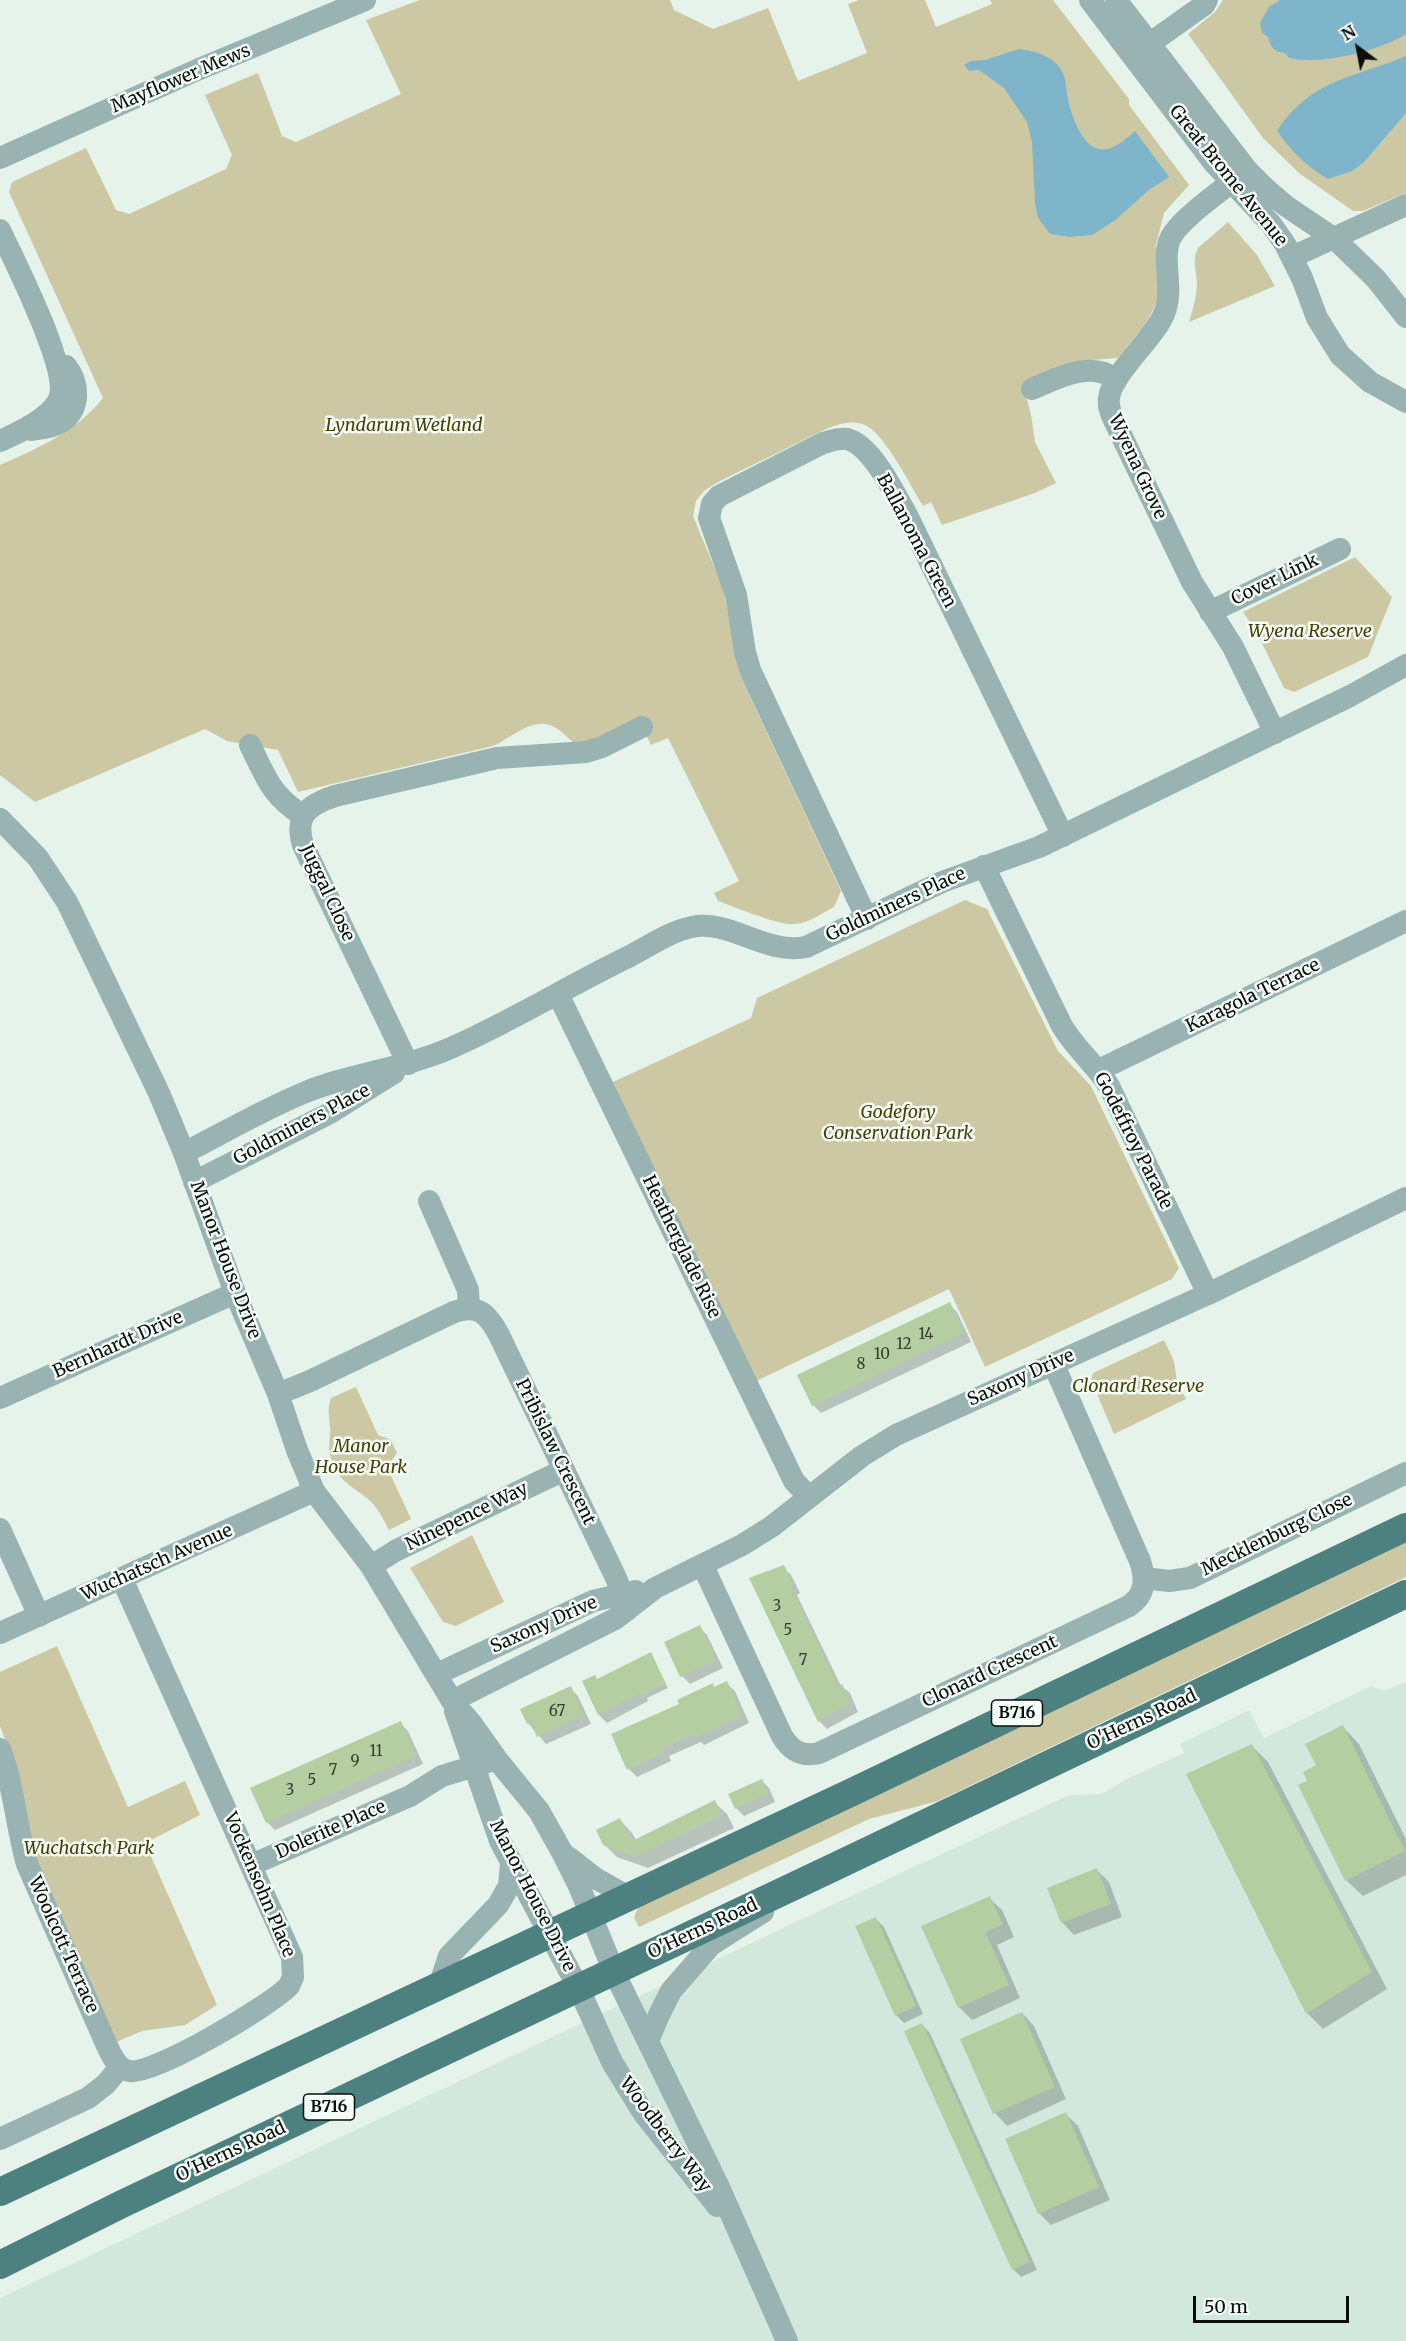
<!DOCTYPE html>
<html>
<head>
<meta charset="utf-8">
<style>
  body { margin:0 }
  #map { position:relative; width:1406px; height:2341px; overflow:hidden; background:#e5f3eb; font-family:Merriweather,serif }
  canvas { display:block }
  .north { position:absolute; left:1328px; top:18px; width:60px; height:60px; -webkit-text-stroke:4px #f6fefa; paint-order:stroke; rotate:328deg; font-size:16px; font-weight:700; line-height:24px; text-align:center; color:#090e0b }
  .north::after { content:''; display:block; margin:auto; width:21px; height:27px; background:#090e0b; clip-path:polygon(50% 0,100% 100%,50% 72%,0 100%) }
  .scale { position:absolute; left:1193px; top:2296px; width:156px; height:27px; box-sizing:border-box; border:3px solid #090e0b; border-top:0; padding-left:8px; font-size:18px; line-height:21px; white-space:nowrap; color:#090e0b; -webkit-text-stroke:4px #f6fefa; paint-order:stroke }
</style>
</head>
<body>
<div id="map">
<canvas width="1406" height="2341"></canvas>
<div class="north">N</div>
<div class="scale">50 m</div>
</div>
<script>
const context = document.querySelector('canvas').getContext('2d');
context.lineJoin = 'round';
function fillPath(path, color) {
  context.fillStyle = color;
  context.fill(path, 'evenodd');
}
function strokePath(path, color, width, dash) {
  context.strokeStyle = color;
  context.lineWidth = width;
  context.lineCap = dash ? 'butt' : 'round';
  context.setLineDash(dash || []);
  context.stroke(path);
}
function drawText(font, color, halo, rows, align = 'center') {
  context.font = font + ' Merriweather,serif';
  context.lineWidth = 5;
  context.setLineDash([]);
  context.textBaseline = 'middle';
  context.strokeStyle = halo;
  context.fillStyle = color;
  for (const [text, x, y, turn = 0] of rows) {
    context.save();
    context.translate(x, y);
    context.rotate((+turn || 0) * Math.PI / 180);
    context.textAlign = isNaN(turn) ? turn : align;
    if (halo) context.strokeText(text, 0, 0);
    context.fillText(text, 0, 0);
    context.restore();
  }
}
const built = new Path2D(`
  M1406 1682V2341H0V2298L834 1904 1069 1795 1101 1794 1127 1779 1184 1753 1180 1744 1249 1710 1264 1738 1371 1686 1384 1691Z`);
const green = new Path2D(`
  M420 0H670L674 10 713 29 768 8 798 81 867 53 848 4 859 0H925L936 27 992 4 990 0H1053L1129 99V105L1189 185 1164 213 1156 245 1159 293 1154 308 1146 323 1118 358 1092 360 1023 384 1031 415 1035 442 1056 483 1035 493 942 525 931 502 923 506C910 485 887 438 867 426 853 419 839 424 826 429L718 482 704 491 696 501 693 516 723 588 739 673 841 891 834 907C822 913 809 923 795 924 779 926 735 907 718 901L714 893 739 881 668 738 651 745 639 720 578 745C568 739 567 736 559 730 537 712 513 737 493 746L298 792 278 750 227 741 205 729 35 802 0 775V465C38 448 76 432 103 398L9 192 12 182 86 148 116 210 129 214 226 169 232 155 205 95 258 73 282 136 296 142 401 94 366 20Z
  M1223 0H1406V193L1363 211H1353L1299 173 1263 138 1188 34 1215 12Z
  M1228 222 1257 255 1275 286 1189 322C1193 309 1197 296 1197 282 1196 270 1192 260 1198 248Z
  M1355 557 1392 597 1368 657 1294 692 1284 688 1256 631 1243 612Z
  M965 900 987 909 1058 1051 1091 1086 1179 1268 1172 1279 985 1367 949 1289 756 1381 611 1083 751 1018 757 998Z
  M1164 1340 1174 1361 1177 1382 1186 1399 1114 1434 1091 1380 1093 1373Z
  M356 1387 378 1435 391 1440 397 1453 387 1467 411 1519 389 1530C383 1519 378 1507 368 1499 349 1484 336 1480 330 1454 328 1444 331 1435 330 1426 329 1415 327 1409 331 1398Z
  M1406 1532V1577L938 1801 869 1819 639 1927 634 1918 641 1899Z
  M472 1535 504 1602 456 1626 443 1622 410 1568Z
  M57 1646 128 1807 185 1781 200 1815 145 1843 217 2005 185 2025 142 2031 116 2042 37 1869 9 1750 0 1726V1672Z`);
const water = new Path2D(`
  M1280 0H1406V34C1377 52 1322 65 1289 58L1285 53C1274 52 1271 48 1268 37L1262 33 1260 23 1269 7Z
  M1019 49C1036 51 1058 57 1064 76 1066 81 1066 88 1067 94 1070 112 1082 154 1107 149 1118 147 1127 138 1135 131L1169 177 1149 190 1114 221 1092 235 1070 237 1050 234 1038 218 1035 203 1032 142 1027 122 1004 88 979 70 969 71 964 65 971 61 985 60Z
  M1406 56V113L1365 161 1352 171 1328 179C1306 166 1292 152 1277 131 1311 79 1353 78 1406 56Z`);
const shadow = new Path2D(`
  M949 1304 957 1312 971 1342 821 1413 813 1405Z
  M783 1567 791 1575 800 1593 797 1595 841 1686 850 1693 858 1712 827 1729 819 1721Z
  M699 1627 707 1635 723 1668 690 1684 682 1676Z
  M650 1654 668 1688 647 1698 648 1701 607 1723 599 1715 584 1682 595 1677 598 1680Z
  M726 1683 735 1691 749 1723 704 1745 701 1742 669 1756 671 1761 637 1777 629 1769 681 1705 712 1685 716 1688Z
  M570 1688 578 1696 591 1724 546 1744 528 1723Z
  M400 1723 408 1731 423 1764 275 1830 267 1822Z
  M1343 1727 1359 1744 1406 1839V1875L1363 1896 1346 1880 1309 1781Z
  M1251 1745 1268 1762 1387 1989 1323 2029 1307 2013Z
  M761 1780 769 1788 775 1802 744 1816 736 1808Z
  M714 1802 727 1814 734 1828 648 1868 617 1857 604 1844 620 1820 632 1833 636 1840Z
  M1097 1870 1109 1882 1122 1917 1074 1935 1062 1922Z
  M989 1898 1002 1910 1014 1937 997 1945 1020 1998 972 2020 959 2007Z
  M876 1919 884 1927 923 2014 904 2023 896 2015Z
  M1022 2013 1034 2026 1066 2099 1007 2126 995 2113Z
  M922 2025 930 2033 1037 2270 1021 2277 1013 2269Z
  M1066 2114 1078 2126 1110 2200 1051 2225 1039 2213Z`);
const building = new Path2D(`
  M950 1302 964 1333 812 1406 797 1375Z
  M784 1565 793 1585 790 1587 838 1686 842 1684 851 1703 818 1722 749 1578Z
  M700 1625 716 1660 680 1677 664 1642Z
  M651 1652 666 1684 642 1695 641 1693 598 1715 582 1681 595 1675 597 1679Z
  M727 1681 742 1715 695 1738 693 1734 662 1748 664 1752 627 1770 611 1734 679 1704 677 1700 713 1683 714 1687Z
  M571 1686 584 1715 537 1737 530 1722 527 1724 520 1709Z
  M401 1721 416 1756 266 1823 250 1788Z
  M1343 1725 1405 1851 1345 1881 1298 1785 1307 1781 1303 1772 1316 1765 1305 1744Z
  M1252 1744 1372 1972 1306 2014 1186 1774Z
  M762 1779 768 1794 735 1809 728 1794Z
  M715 1800 722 1815 635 1857 603 1845 596 1830 620 1818 632 1841Z
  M1097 1868 1111 1904 1061 1923 1047 1888Z
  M990 1896 1003 1925 985 1932 1009 1985 958 2008 921 1926Z
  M876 1917 916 2006 895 2016 855 1926Z
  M1022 2012 1055 2087 993 2114 960 2039Z
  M922 2023 1030 2262 1012 2270 904 2031Z
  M1066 2112 1099 2187 1038 2214 1005 2139Z`);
const minor = new Path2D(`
  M1090 0 1214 163 1271 224 1285 244 1302 278 1317 318 1340 355 1370 382 1406 402
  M1116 0 1247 170 1267 190 1286 206 1335 239 1376 279 1406 317
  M1139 51 1204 5 1207 0
  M0 158 197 70 365 0
  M1247 170C1226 188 1184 215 1171 237 1160 258 1175 288 1164 314 1153 340 1112 373 1109 398 1108 404 1110 411 1112 416L1192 582 1233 647 1275 733
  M0 230C14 261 71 370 59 399 51 418 18 433 0 441
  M1292 257 1406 205
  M1032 389C1053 380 1081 365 1104 373 1108 374 1112 379 1116 381
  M31 430C41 429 56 427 63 421 81 407 79 382 66 366
  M1210 612 1340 549
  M250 745C267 779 270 794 303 816
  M0 819 38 858 67 902 159 1093 184 1153 235 1293 278 1394 297 1450 314 1491 371 1566 452 1701 472 1724 499 1762 539 1811 562 1852 579 1886 614 1972 718 2185 787 2341
  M984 866 1062 1026C1075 1048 1095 1064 1109 1086L1208 1294
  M867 919 750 670 745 652 736 595 709 518 712 504 719 496 823 443C831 441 838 438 847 439 872 445 896 496 908 517L1063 836
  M558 994 794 1481 809 1497
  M408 1064 303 845C294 815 308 805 335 796L497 758 586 752 602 747 642 727
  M1099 1070 1406 921
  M184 1153C223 1133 261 1111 301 1094 350 1073 404 1069 453 1047 514 1020 570 985 630 956 649 946 671 931 692 927 730 919 765 955 806 947L942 882 1039 847 1350 696 1406 665
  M194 1182 330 1113 394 1073
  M429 1201 468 1290 469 1308
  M278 1394 310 1381 454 1312C479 1304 488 1314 499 1335L617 1580 627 1610
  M0 1398 235 1293
  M0 1529 39 1616
  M371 1566 397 1550 564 1470
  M703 1566 782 1736C791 1751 802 1757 819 1753L1129 1606C1146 1594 1146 1580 1140 1561L1053 1363
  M1144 1578 1169 1581 1190 1578 1406 1473
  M0 1633 314 1491
  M437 1674 593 1601 636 1591
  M452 1701 615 1619 655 1588 742 1545 771 1527 862 1456 896 1435 1208 1294 1406 1198
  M455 1711 500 1841 579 1989 612 2062 644 2114 717 2206
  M0 1749C14 1786 16 1826 27 1864L108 2048C113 2058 118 2069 129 2071 153 2076 271 2005 289 1986L293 1977 292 1957 122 1579
  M568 1857 595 1878 627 1896
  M251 1865 410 1796 442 1776 488 1762
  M439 1986 449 1956 498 1905 509 1886 511 1864
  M648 2041 658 2017 671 1991 711 1945 763 1912
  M0 2139 88 2098 106 2084 120 2067`);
const major = new Path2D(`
  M0 2192 848 1794 1406 1527
  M0 2265 122 2204 830 1869 1406 1594`);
const numberNames = [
  ["14",926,1335],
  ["12",904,1345],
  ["10",882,1355],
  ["8",861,1365],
  ["3",777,1607],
  ["5",788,1631],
  ["7",803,1661],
  ["67",557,1712],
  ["11",376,1752],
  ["9",355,1762],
  ["7",333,1771],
  ["5",312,1781],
  ["3",290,1791]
];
const shields = [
  [1017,1713,51],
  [329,2107,51]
];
const shieldNames = [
  ["B716",1017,1713],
  ["B716",329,2107]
];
const streetNames = [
  ["Mayflower Mews",181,79,-23],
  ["Great Brome Avenue",1228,176,51],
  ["Wyena Grove",1137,467,65],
  ["Ballanoma Green",916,541,62],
  ["Cover Link",1275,580,-26],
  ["Juggal Close",327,893,65],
  ["Goldminers Place",896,905,-25],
  ["Karagola Terrace",1253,996,-26],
  ["Goldminers Place",302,1125,-28],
  ["Godeffroy Parade",1133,1141,63],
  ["Heatherglade Rise",681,1247,64],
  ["Manor House Drive",225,1260,69],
  ["Bernhardt Drive",118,1345,-24],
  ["Saxony Drive",1021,1378,-24],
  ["Pribislaw Crescent",555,1452,64],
  ["Ninepence Way",467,1517,-26],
  ["Mecklenburg Close",1277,1535,-26],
  ["Wuchatsch Avenue",157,1563,-24],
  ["Saxony Drive",544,1625,-24],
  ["Clonard Crescent",990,1672,-25],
  ["O'Herns Road",1142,1720,-25],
  ["Dolerite Place",331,1830,-24],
  ["Vockensohn Place",259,1885,67],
  ["Manor House Drive",532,1896,63],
  ["O'Herns Road",703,1929,-25],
  ["Woolcott Terrace",63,1945,66],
  ["Woodberry Way",665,2135,53],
  ["O'Herns Road",231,2152,-25]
];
const parkNames = [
  ["Lyndarum Wetland",404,426],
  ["Wyena Reserve",1310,632],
  ["Godefory",898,1113],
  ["Conservation Park",898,1134],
  ["Clonard Reserve",1138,1387],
  ["Manor",361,1447],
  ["House Park",361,1468],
  ["Wuchatsch Park",89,1849]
];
fillPath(built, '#d3e8dd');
fillPath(green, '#cdc8a4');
fillPath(water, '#7eb5cb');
fillPath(shadow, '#0003');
fillPath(building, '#b4cea2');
strokePath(minor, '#98b3b2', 22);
strokePath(major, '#4c8180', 28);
drawText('15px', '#343e31', null, numberNames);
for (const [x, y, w] of shields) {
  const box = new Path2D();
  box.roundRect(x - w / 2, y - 13, w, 26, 4.5);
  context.fillStyle = '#f6fefa';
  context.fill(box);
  strokePath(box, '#090e0b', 1.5);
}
drawText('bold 16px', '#090e0b', null, shieldNames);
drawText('18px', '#090e0b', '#f6fefa', streetNames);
drawText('italic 18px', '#473f00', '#f6fefa', parkNames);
</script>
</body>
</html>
